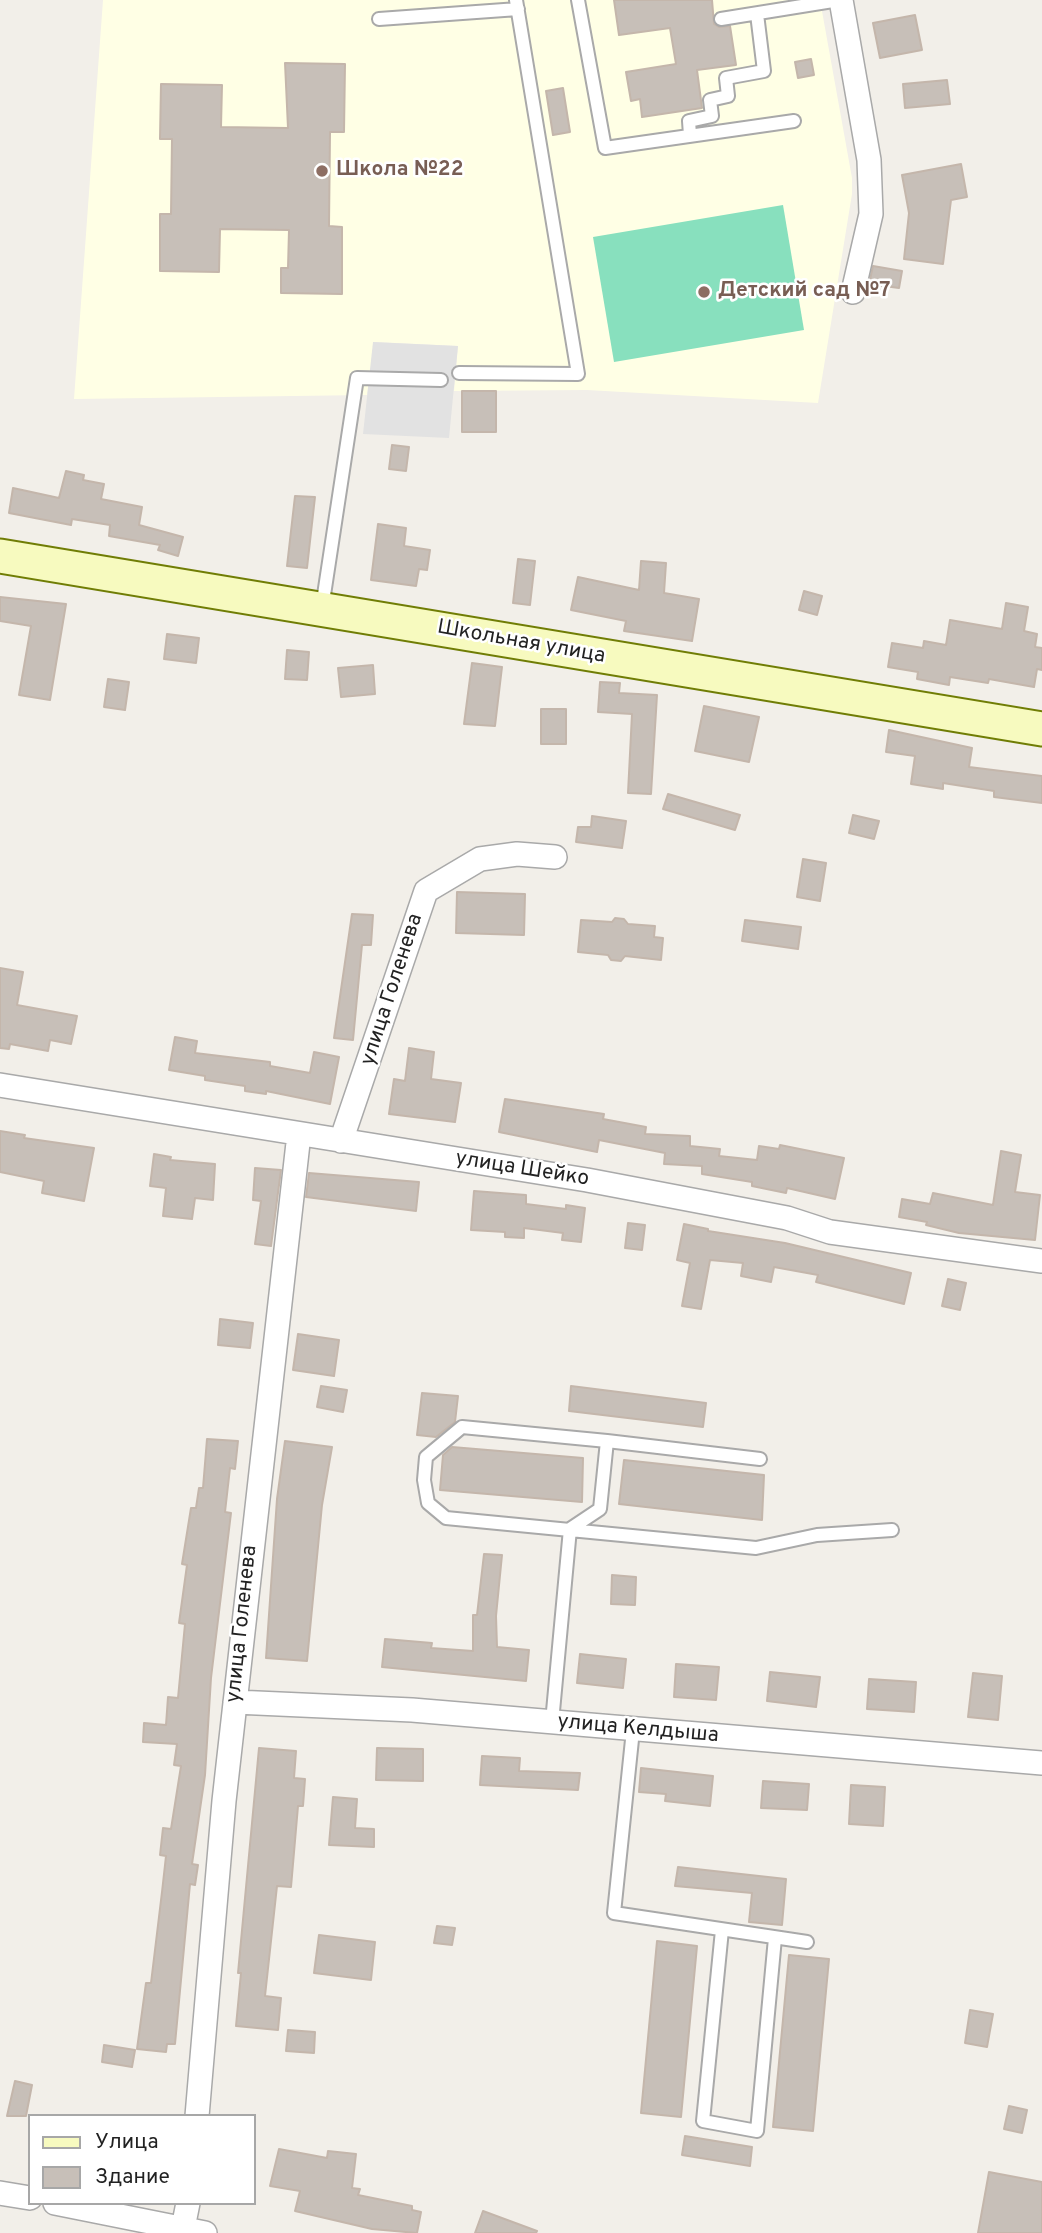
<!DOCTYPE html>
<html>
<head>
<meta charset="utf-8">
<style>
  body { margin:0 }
  #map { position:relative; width:1042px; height:2233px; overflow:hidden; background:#f2efe9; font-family:Overpass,sans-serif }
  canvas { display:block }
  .legend { position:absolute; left:28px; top:2114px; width:228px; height:91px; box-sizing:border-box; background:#fff; border:2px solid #a7a7a7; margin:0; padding:9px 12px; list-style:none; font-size:21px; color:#222 }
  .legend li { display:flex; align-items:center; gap:14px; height:35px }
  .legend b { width:35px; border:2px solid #a7a7a7 }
</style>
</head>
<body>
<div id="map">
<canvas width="1042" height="2233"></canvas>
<ul class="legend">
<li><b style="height:9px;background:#f7fabf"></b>Улица</li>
<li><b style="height:19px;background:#c7bfb8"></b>Здание</li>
</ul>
</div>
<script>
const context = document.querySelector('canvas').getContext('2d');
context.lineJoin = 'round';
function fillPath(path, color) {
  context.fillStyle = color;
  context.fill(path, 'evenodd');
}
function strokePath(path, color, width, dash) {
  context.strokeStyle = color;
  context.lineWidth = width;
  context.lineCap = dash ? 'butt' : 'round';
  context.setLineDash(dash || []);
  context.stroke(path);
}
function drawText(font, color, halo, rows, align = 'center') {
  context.font = font + ' Overpass,sans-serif';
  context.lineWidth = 5;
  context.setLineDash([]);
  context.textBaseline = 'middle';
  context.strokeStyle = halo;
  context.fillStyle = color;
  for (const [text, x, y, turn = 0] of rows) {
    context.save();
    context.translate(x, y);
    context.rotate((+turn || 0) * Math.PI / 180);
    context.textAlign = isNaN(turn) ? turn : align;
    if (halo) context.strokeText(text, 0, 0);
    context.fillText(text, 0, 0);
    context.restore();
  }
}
const education = new Path2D(`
  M103 0H820L852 178V194L818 403 587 390 454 391 458 346 374 342 367 395 74 399Z`);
const pitch = new Path2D(`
  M783 205 804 330 614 362 593 237Z`);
const parking = new Path2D(`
  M373 342 458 346 449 438 363 434Z`);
const building = new Path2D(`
  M614 0H712L714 24 719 27 730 26 736 65 697 70 702 108 642 117 640 99 631 101 626 72 676 64 670 28 619 35Z
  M915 15 922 50 880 58 873 23Z
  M811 59 814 75 798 78 795 62Z
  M285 63 345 64 344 132H330L329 226 342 227V294L281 293V268H288L289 230 220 229 219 272 160 271V214H171L172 139H160L161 84 222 85 221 127 288 128Z
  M947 80 950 104 905 108 903 84Z
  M563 88 570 132 553 135 546 91Z
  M961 164 967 197 951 200 943 264 904 259 909 213 902 175Z
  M873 266 902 271 899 288 869 284Z
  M462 391H496V432H462Z
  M392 445 409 447 406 471 389 469Z
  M66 471 84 475 83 480 104 484 101 499 142 507 139 525 183 537 178 556 158 550 160 545 109 536 110 525 72 519 71 525 9 513 13 488 59 498Z
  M295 496 315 497 307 568 287 566Z
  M378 524 406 528 404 546 430 550 427 570 419 569 416 586 371 580Z
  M518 559 535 561 530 605 513 603Z
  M641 561 666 563 664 593 699 599 692 641 624 631 626 621 571 610 578 577 639 590Z
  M804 591 822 596 817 615 799 610Z
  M0 597 66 604 50 700 19 695 31 626 0 621Z
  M1006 603 1028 607 1024 631 1037 634 1035 647 1042 648V670L1037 669 1034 687 989 679 988 683 950 677 949 685 917 679 918 672 888 667 892 643 923 648 924 641 946 645 950 620 1002 629Z
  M167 634 199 638 196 663 164 659Z
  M287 650 309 652 307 680 285 679Z
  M472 663 502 667 495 726 464 724Z
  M373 665 375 694 341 697 338 668Z
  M108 679 129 682 125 710 104 707Z
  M600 682 620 683 619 693 657 695 651 794 628 793 632 714 598 712Z
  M704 706 759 717 749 762 695 751Z
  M541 709H566V744H541Z
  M889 730 972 748 969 767 1042 776V803L994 797V791L943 783V789L911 784 915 756 886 752Z
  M668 794 740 815 735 830 663 809Z
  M853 815 879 821 874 839 849 833Z
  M592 816 626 821 622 848 576 842 578 827H591Z
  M803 859 826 863 820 901 797 897Z
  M457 892 525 894 524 935 456 933Z
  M352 914 373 915 371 945H362L353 1040 334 1038Z
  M615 918 624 919 628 924 655 926 654 937 663 938 661 960 625 956 621 961 611 960 608 955 578 952 581 920 612 922Z
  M745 920 801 927 798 949 742 941Z
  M0 968 23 972 17 1005 77 1016 71 1044 50 1040 48 1051 10 1044 9 1049 0 1048Z
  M175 1037 197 1041 195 1053 270 1062V1066L310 1073 314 1052 339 1057 330 1104 266 1091V1094L245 1091V1086L205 1080V1076L169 1070Z
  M409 1048 434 1052 431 1079 461 1083 455 1122 389 1114 394 1079 405 1081Z
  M505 1099 604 1114 603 1119 646 1127 645 1134 690 1136V1146L720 1149 719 1156 757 1160 759 1146 779 1149 780 1145 844 1158 835 1199 787 1188 786 1193 752 1186V1182L702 1174V1166L664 1164 665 1153 599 1140 597 1152 499 1132Z
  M0 1131 25 1135 24 1138 94 1148 84 1201 42 1193 44 1181 0 1172Z
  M1001 1151 1021 1155 1015 1192 1040 1195 1035 1240 959 1233 926 1225 927 1222 899 1217 902 1199 930 1204 933 1193 993 1205Z
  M154 1154 171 1157 170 1160 215 1164 213 1200 195 1198 192 1219 163 1216 166 1188 150 1186Z
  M255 1168 281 1170 271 1246 255 1244 261 1201 253 1200Z
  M309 1173 419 1182 416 1211 306 1197Z
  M474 1191 526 1195V1204L566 1209V1205L585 1208 581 1242 562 1240 563 1233 524 1228V1238L505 1237V1232L471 1230Z
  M628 1223 645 1225 642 1250 625 1248Z
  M684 1224 708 1229V1231L785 1243 911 1273 904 1304 816 1282 818 1275 774 1267 771 1282 741 1276 743 1263 710 1260 701 1309 682 1306 690 1263 677 1260Z
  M948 1279 966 1283 960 1310 942 1306Z
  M220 1319 253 1323 250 1348 218 1345Z
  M298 1334 339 1340 334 1376 293 1370Z
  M321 1386 347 1390 343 1412 317 1407Z
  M571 1386 706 1403 703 1427 569 1411Z
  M422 1393 458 1396 455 1422 436 1437 417 1435Z
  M207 1439 238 1441 235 1469 230 1468 225 1512 231 1513 211 1678 205 1775 192 1864 198 1865 195 1885 190 1884 175 2044H167L166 2052 137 2049 146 1983H151L162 1892 166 1856 160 1855 163 1828 171 1829 181 1766 174 1765 177 1744 143 1742 144 1723 166 1725 168 1697 178 1698 185 1624 179 1623 187 1565 182 1564 191 1508H196L199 1488H203Z
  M285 1441 332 1447 322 1505 307 1661 266 1658 277 1499Z
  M452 1447 583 1458 582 1502 440 1490 443 1455Z
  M624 1460 764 1475 762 1520 619 1504Z
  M484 1554 502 1555 496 1616 497 1647 529 1650 526 1681 382 1667 385 1639 432 1643 431 1648 473 1651V1615H477Z
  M612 1575 636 1577 635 1605 611 1604Z
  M580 1654 626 1659 623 1688 577 1683Z
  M676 1664 719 1667 716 1700 674 1697Z
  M770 1672 820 1677 816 1707 767 1701Z
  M973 1673 1002 1676 998 1720 968 1717Z
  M869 1679 916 1682 914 1712 867 1709Z
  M259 1748 296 1751 294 1778 305 1779 303 1806H298L291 1887 277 1886 265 1996 281 1998 278 2030 236 2026 241 1973H238Z
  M377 1748 423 1749V1781L376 1780Z
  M482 1756 520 1758 519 1771 580 1773 578 1790 480 1785Z
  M641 1768 713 1776 710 1806 665 1801 666 1794 639 1792Z
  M763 1781 809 1784 807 1810 761 1808Z
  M851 1785 885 1787 883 1826 849 1824Z
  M333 1797 357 1799 355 1828 374 1829V1847L329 1845Z
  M678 1867 786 1879 782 1925 749 1922 752 1893 675 1886Z
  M437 1926 455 1928 452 1945 434 1943Z
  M319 1935 375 1942 371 1980 314 1973Z
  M657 1941 697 1946 681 2117 641 2113Z
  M789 1955 829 1959 813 2131 773 2127Z
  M970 2010 993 2014 987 2047 965 2043Z
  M288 2030 315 2032 314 2053 286 2051Z
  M104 2045 135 2050 132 2067 102 2062Z
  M15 2081 32 2085 26 2116H7Z
  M1009 2106 1027 2110 1022 2133 1004 2129Z
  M685 2136 752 2147 750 2166 682 2155Z
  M279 2149 327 2158 328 2151 356 2154 352 2188 360 2189 358 2195 412 2206V2210L421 2212 417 2233 372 2229 295 2211 300 2191 270 2186Z
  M989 2172 1042 2182V2233H978Z
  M483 2211 537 2231 536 2233H475Z`);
const lane = new Path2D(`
  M578 0 605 148 794 121
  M379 19 518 9
  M721 19 839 0
  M690 135 689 121 712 116 710 100 728 96 726 78 764 71 757 14
  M459 373 578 374 516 0
  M322 608 357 378 441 380
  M607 1441 760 1459
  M552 1722 570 1529 600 1509 607 1441 462 1427 426 1457 424 1480 428 1503 446 1518 756 1548 817 1535 892 1530
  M633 1730 614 1913 807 1942
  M722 1930 703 2121 757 2131 775 1938`);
const street = new Path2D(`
  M841 0 869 160 871 214 853 292
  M0 1085 587 1180 787 1218 830 1232 1042 1261
  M341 1141 426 891 480 859 517 854 555 857
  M235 1702 412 1710 1042 1763
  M197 2116 224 1801 299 1134
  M0 2193 30 2198
  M55 2203 205 2233
  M183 2228 188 2203`);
const secondary = new Path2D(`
  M0 556 1042 729`);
const markers = [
  [322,171,7,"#8d6e63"],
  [704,292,7,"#8d6e63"]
];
const educationNames = [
  ["Школа №22",336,171],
  ["Детский сад №7",718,292]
];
const streetNames = [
  ["Школьная улица",521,643,10],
  ["улица Голенева",393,990,-72],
  ["улица Шейко",522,1170,9],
  ["улица Голенева",243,1624,-84],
  ["улица Келдыша",638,1730,5]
];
fillPath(education, '#ffffe5');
fillPath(pitch, '#88e0be');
fillPath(parking, '#e2e2e2');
fillPath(building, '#c7bfb8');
strokePath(building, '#c4b6ab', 2);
strokePath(lane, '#a9a9a9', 16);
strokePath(street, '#a9a9a9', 26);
strokePath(secondary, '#707d05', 37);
strokePath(lane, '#fff', 12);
strokePath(street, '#fff', 23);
strokePath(secondary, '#f7fabf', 33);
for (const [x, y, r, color] of markers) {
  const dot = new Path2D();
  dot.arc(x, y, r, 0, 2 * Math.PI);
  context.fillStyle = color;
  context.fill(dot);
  strokePath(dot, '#fff', 2.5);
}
drawText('bold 21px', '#785e54', '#fff', educationNames, 'left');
drawText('21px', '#222', '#fff', streetNames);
</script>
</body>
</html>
